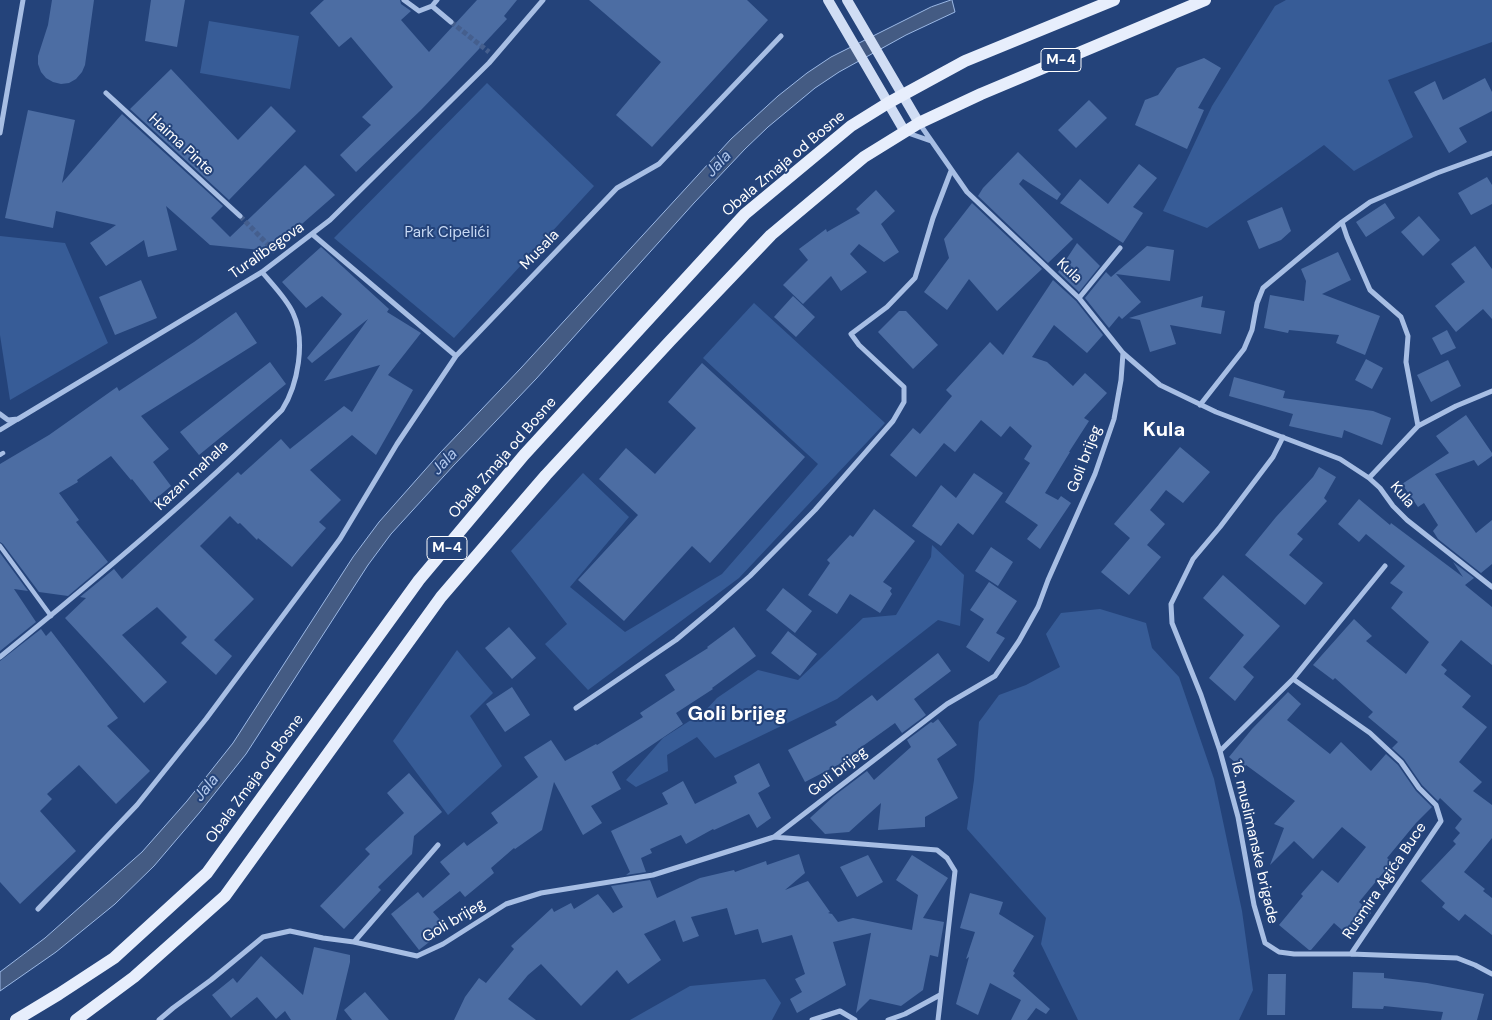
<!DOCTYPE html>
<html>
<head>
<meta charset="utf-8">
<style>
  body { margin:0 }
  canvas { display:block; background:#24437a }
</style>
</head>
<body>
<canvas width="1492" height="1020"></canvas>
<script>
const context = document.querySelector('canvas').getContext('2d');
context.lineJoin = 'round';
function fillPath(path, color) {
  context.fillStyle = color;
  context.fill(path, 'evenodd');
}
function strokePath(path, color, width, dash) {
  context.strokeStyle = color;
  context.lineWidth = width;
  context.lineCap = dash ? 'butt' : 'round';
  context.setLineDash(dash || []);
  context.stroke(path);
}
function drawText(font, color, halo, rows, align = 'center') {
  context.font = font + ' "DM Sans",sans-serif';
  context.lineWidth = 4;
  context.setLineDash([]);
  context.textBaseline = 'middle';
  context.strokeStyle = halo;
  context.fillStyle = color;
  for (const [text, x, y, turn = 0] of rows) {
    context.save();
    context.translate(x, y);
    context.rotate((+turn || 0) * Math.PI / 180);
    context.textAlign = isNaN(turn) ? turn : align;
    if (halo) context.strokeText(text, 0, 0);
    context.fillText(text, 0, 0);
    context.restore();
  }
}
const green = new Path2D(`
  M1286 0H1492V42L1388 80 1413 137 1354 171 1324 145 1207 228 1163 211 1212 106 1275 6Z
  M209 21 299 36 290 89 200 73Z
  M487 83 594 186 454 338 334 238Z
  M0 236 65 243 108 343 10 400 0 335Z
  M754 303 885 423 739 578 588 690 545 644 567 624 511 551 583 473 629 517 570 587 625 632 722 574 818 464 703 358Z
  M932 545 964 575 960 626 938 620 837 699 715 758 697 737 667 755 668 771 636 787 626 780 663 738 705 711 717 698 758 670 798 680 863 618 896 615 931 557Z
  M1100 609 1146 623 1152 648 1179 677 1214 779 1242 911 1253 990 1239 1020H1078L1041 944 1046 918 967 829 974 780 979 722 999 695 1026 685 1060 667 1046 634 1061 613Z
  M457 650 493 693 470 716 502 766 448 815 393 741Z
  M765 979 781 1003 772 1020H630L690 986Z`);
const water = new Path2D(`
  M952 0 955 12 906 35 839 72 815 88 768 127 745 149 694 203 536 379 454 465 391 534 368 565 246 754 200 812 154 866 115 904 56 952 0 991V972L45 938 142 852 187 801 233 743 353 557 379 522 440 453 521 368 731 139 778 96 807 73 831 57 931 7Z`);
const building = new Path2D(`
  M52 0H94L85 65 82 72 76 79 69 83 61 84 53 82 46 78 41 72 38 64V56L48 25Z
  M151 0H185L177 47 145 41Z
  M324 0H400L401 4 411 11 401 20 429 52 477 0H517L504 16 507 19 449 81 421 110 356 172 340 155 371 125 362 117 393 87 351 37 339 47 310 13Z
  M589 0H747L768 20 652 147 616 115 661 62Z
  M1204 58 1221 68 1198 108 1204 110 1187 149 1135 125 1145 100 1158 95 1177 68Z
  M171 69 238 140 271 106 296 131 229 200 130 109Z
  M1485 78 1492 92V111L1459 128 1467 142 1449 153 1414 92 1435 81 1443 100Z
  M1089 100 1107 118 1076 148 1058 130Z
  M28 110 75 120 62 183 122 114 223 206 211 218 230 237 305 165 335 195 271 251 210 245 166 206 177 250 148 257 144 240 106 266 90 243 116 225 56 211 53 228 5 218Z
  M1018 152 1061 194 1057 200 1023 179 1019 184 1073 239 1048 263 978 196 983 188Z
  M1139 164 1157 178 1133 207 1143 213 1123 243 1060 203 1080 179 1108 204Z
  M1487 177 1492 185V204L1471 215 1458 193Z
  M876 190 895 211 881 224 899 252 884 262 859 244 850 254 867 272 841 291 831 276 803 304 783 285 808 260 799 249 826 229 827 232 860 213 856 209Z
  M972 203 1042 269 997 311 969 279 947 310 924 292 949 258 944 239Z
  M1385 203 1395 218 1366 237 1356 222Z
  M1282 207 1291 231 1281 240 1259 249 1247 221Z
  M1419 216 1440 240 1423 256 1401 232Z
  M1077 243 1100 266 1079 292 1058 272Z
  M1147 246 1174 250 1170 281 1116 274 1141 302 1122 319 1119 316 1109 328 1085 298 1106 272 1111 277Z
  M1475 246 1492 269V319L1483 309 1456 332 1435 306 1465 282 1451 264Z
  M321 247 389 309 387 312 421 333 388 375 413 390 376 455 352 435 310 470 341 500 319 522 326 528 292 567 258 538 257 540 240 523 238 524 230 516 200 546 254 599 214 640 232 656 216 675 181 643 187 637 157 607 122 635 167 682 144 703 65 618 86 598 80 597 114 569 122 579 238 472 241 475 281 439 290 449 344 406 352 412 380 365 324 381 368 319 312 363 307 358 342 314 322 296 306 308 282 282Z
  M1338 252 1351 280 1322 294 1380 316 1365 355 1336 343 1339 335 1289 330 1288 333 1264 328 1270 295 1304 301 1306 281 1301 269Z
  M141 280 157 318 115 335 99 297Z
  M1053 280 1076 301 1103 335 1087 353 1054 325 1032 357 1047 362 1073 386 1085 373 1107 393 1084 418 1089 421 1069 452H1070L1045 493 1058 500 1061 496 1071 503 1040 549 1027 539 1038 525 1005 502 1030 463 1024 459 1032 446 1010 426 1001 437 981 420 955 452 944 443 916 477 890 455 913 428 920 434 952 396 946 390 990 342 1003 355Z
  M793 296 815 317 796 337 774 317Z
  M1203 296 1201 307 1225 311 1221 334 1170 325 1176 344 1150 352 1140 320 1129 318Z
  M899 311H906L938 345 913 369 878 332Z
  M236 312 257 343 141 416 169 449 153 462 171 486 151 503 132 479 131 480 111 456 77 480 78 482 59 493 79 520 76 522 108 562 68 596 39 592 3 544 0 542V464L49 435 117 387 119 391 194 342Z
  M1447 330 1456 348 1441 355 1432 338Z
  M1366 359 1383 368 1372 389 1355 380Z
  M1448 360 1461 386 1431 402 1417 375Z
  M270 362 286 384 199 455 180 432Z
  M702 363 805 457 710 563 692 546 624 621 578 580 638 515 599 479 626 448 655 474 696 428 668 402Z
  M1234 377 1285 391 1283 398 1373 411 1391 418 1382 445 1344 430 1342 438 1289 426 1293 414 1229 396Z
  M1466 415 1492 453V456L1478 466 1474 460 1435 474 1476 533 1492 520V564L1481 573 1438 539 1433 531 1438 525 1424 503 1418 507 1402 484 1449 453 1436 436Z
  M1180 447 1210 472 1183 503 1166 490 1150 510 1165 524 1147 545 1161 557 1129 595 1101 572 1130 538 1114 524Z
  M1319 467 1336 477 1324 498 1327 501 1297 534 1303 539 1289 555 1323 583 1305 605 1245 555 1276 517 1313 477Z
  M974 473 1003 493 973 535 958 523 941 546 912 526 941 485 956 498Z
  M1359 499 1390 525 1391 523 1463 577 1453 562 1474 578 1465 585 1492 607V665L1461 640 1441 665 1447 670 1444 674 1471 696 1462 707 1487 727 1459 762 1482 782 1473 791 1492 805V838L1464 872 1485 889 1483 891 1492 898V935L1465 914 1459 921 1442 907 1445 903 1421 881 1456 844 1453 841 1460 833 1455 828 1462 819 1440 798 1438 801 1422 785 1404 759 1392 748 1398 742 1368 717 1373 712 1335 678 1333 680 1313 665 1354 619 1372 636 1366 641 1406 674 1429 642 1391 608 1403 592 1390 583 1405 566 1366 534 1359 542 1338 524Z
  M874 509 915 541 883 582 892 588 890 591 892 594 880 613 850 594 837 614 808 595 830 563 827 560 850 535 853 537Z
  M991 547 1013 562 998 586 975 571Z
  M0 553 28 591 14 589 36 622 0 651Z
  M1223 575 1280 626 1243 667 1254 677 1235 701 1209 678 1244 635 1203 598Z
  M989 582 1017 601 996 633 1005 638 989 662 966 647 984 619 970 610Z
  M783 588 812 611 795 633 766 610Z
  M509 627 536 658 512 679 485 648Z
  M734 627 756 656 712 688 713 689 676 713 683 724 612 772 621 789 591 806 602 823 583 835 554 782 542 830 515 849 514 848 491 868 494 873 465 897 460 891 433 912 447 928 419 950 391 914 418 892 423 898 450 874 440 862 464 842 467 846 498 823 491 813 538 777 524 757 551 740 565 761 596 744 597 745 643 717 640 713 675 690 665 675 708 648 707 647Z
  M41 629 46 636 51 631 118 718 107 726 150 771 116 804 79 765 47 794 52 799 40 811 76 851 20 904 0 882V661Z
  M788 631 817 654 800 676 771 653Z
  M938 653 951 671 914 699 926 715 902 733 895 723 853 753 855 756 805 782 788 750 837 725 835 722 872 695 877 701Z
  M512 687 530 715 505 732 486 704Z
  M1288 692 1301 704 1287 720 1330 754 1341 742 1371 771 1386 754 1398 765 1416 791 1432 807 1416 823 1387 858 1392 862 1359 902 1371 913 1350 937 1334 923 1311 950H1309L1279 925 1303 896 1301 894 1322 870 1338 883 1366 847 1342 827 1313 859 1294 841 1270 865 1284 828 1274 824 1295 801 1246 765 1243 769 1229 757 1252 729Z
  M938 719 957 745 937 759 958 798 925 817V827L878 830 881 803 849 832 825 834 810 818 834 796 867 771 874 780 911 747 907 740 931 722 933 723Z
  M759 763 770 786 758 793 771 818 757 828 749 814 714 830 713 829 686 844 681 835 650 849 652 853 641 858 646 872 626 875 630 872 611 831 668 804 662 793 683 781 695 804 737 783 734 776Z
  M409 773 442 812 414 836 412 854 378 887 381 890 344 929 320 906 370 854 365 849 404 813 387 793Z
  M799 854 805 873 785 890 808 881 830 912 828 913 832 914 838 922 853 918 912 930 918 895 896 880 912 855 948 878 923 918 944 922 938 957 930 955 923 990 901 1006 870 999 856 1013 871 933 833 942 846 985 797 1013 790 999 802 992 795 979 805 974 792 935 762 943 758 929 735 935 727 908 691 917 699 936 683 942 675 920 644 934 661 960 628 984 617 970 581 1006 541 964 528 975 508 999 536 1020H454L465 997 479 978 486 983 514 949 511 946 552 908 554 912 571 903 574 909 598 894 613 913 623 907 611 886 650 880 657 898 700 878 734 870 735 872 766 861 767 865Z
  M868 855 883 882 857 897 840 867Z
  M970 893 1003 902 999 914 1034 936 1013 971 1015 973 1013 976 1050 1009 1046 1014 1036 1008 1027 1020H1011L1021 1000 990 983 978 1015 956 1004 969 957 966 959 975 932 960 928Z
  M314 947 350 955V962L336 1020H291L285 1011 276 1019 257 997 231 1018 212 995 233 978 237 983 261 956 303 995Z
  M1353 972 1384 973V978L1427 983 1484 994 1477 1020H1441L1443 1012 1384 1006 1383 1009 1352 1008Z
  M1268 974H1286L1285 1015H1267Z
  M365 992 389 1020H352L344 1010Z`);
const minorTunnel = new Path2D(`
  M451 22 489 52
  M240 216 276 253`);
const pedestrian = new Path2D(`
  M0 430 18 419
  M0 455 3 453
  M0 546 51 616`);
const minor = new Path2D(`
  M404 0 419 11 432 6
  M437 0 432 6 451 22
  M106 93 240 216
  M919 123 967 192 1079 298 1123 353 1160 385 1216 412 1340 459 1369 478 1380 488 1393 506 1407 520 1492 587
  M0 133 23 0
  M908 133 931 141
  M1342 222 1347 237 1370 290 1401 317 1408 336 1406 362 1418 426
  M312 234 456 356 617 188 659 164 781 36
  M1079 298 1120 248
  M1200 405 1244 349 1252 330 1257 303 1263 288 1342 222 1370 202 1437 173 1492 153
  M0 414 8 420 18 419 262 272 330 220 489 63 543 0
  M1283 437 1273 457 1220 527 1193 559 1171 604 1172 623 1201 695 1220 751 1238 817 1254 905 1265 943 1279 952 1294 954H1351L1457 958 1475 965 1492 974
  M1369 478 1418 426 1456 406 1492 391
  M0 657C97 578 193 498 282 410 298 385 306 341 293 313 287 299 272 284 262 272
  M1293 679 1385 566
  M576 708 676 640 714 608 750 576 815 510 893 421 904 402V387L859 345 851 334 887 307 915 278 933 218 951 171
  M1220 751 1293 679 1370 733 1401 762 1419 788 1436 805 1441 821 1351 954
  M774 837 937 850 947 858 955 871 938 1020
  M38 909 137 805 206 719 340 539 397 444 456 356
  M354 942 438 845
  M159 1020 173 1008 211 980 263 937 290 931 323 938 354 942 417 956 443 944 506 904 541 893 653 875 774 837 947 704 995 676 1019 641 1038 607 1048 580 1095 474 1114 419 1121 380 1123 353
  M812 1020 840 1011 855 1020
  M888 1020 905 1014 940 995`);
const secondary = new Path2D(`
  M828 0 905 132
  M847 0 919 123`);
const primary = new Path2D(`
  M16 1020 59 994 114 958 207 873 419 580 524 455 745 214 851 126 888 103 965 61 1114 0
  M76 1020 134 977 225 896 441 597 546 475 670 341 771 235 864 157 919 123 981 94 1205 0`);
const shields = [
  [1061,60,40],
  [447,548,40]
];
const shieldNames = [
  ["M-4",1061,60],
  ["M-4",447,548]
];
const streetNames = [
  ["Haima Pinte",181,145,43],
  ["Obala Zmaja od Bosne",784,164,-40],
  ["Musala",540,250,-46],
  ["Turalibegova",267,251,-35],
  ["Kula",1069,271,44],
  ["Obala Zmaja od Bosne",503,458,-49],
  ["Goli brijeg",1085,459,-69],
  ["Kazan mahala",192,476,-43],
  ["Kula",1402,495,49],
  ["Goli brijeg",838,772,-38],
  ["Obala Zmaja od Bosne",255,779,-54],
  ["16. muslimanske brigade",1254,842,77],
  ["Rusmira Agića Buce",1385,881,-56],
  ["Goli brijeg",454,921,-31]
];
const parkNames = [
  ["Park Cipelići",447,233]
];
const waterNames = [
  ["Jala",719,164,-47],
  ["Jala",445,462,-47],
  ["Jala",207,788,-51]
];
const districtNames = [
  ["Kula",1164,431],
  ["Goli brijeg",737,715]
];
fillPath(green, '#375c97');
fillPath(water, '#445b83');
strokePath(water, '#9bb8e5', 1);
fillPath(building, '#4c6da3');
strokePath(minorTunnel, '#455f8e', 5, [5, 2.5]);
strokePath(pedestrian, '#a7bee4', 4.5);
strokePath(minor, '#a7bee4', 5);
strokePath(secondary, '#d0ddf4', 10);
strokePath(primary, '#e7eefc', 12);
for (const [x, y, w] of shields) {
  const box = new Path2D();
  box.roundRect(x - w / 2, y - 11.5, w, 23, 4);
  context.fillStyle = '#24437a';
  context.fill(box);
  strokePath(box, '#fff', 1);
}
drawText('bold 14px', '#fff', null, shieldNames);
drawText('15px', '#fff', '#24437a', streetNames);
drawText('15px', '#c9daf4', '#24437a', parkNames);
drawText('italic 16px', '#b2c8ec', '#24437a', waterNames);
drawText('bold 20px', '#fff', '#24437a', districtNames);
</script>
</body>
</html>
